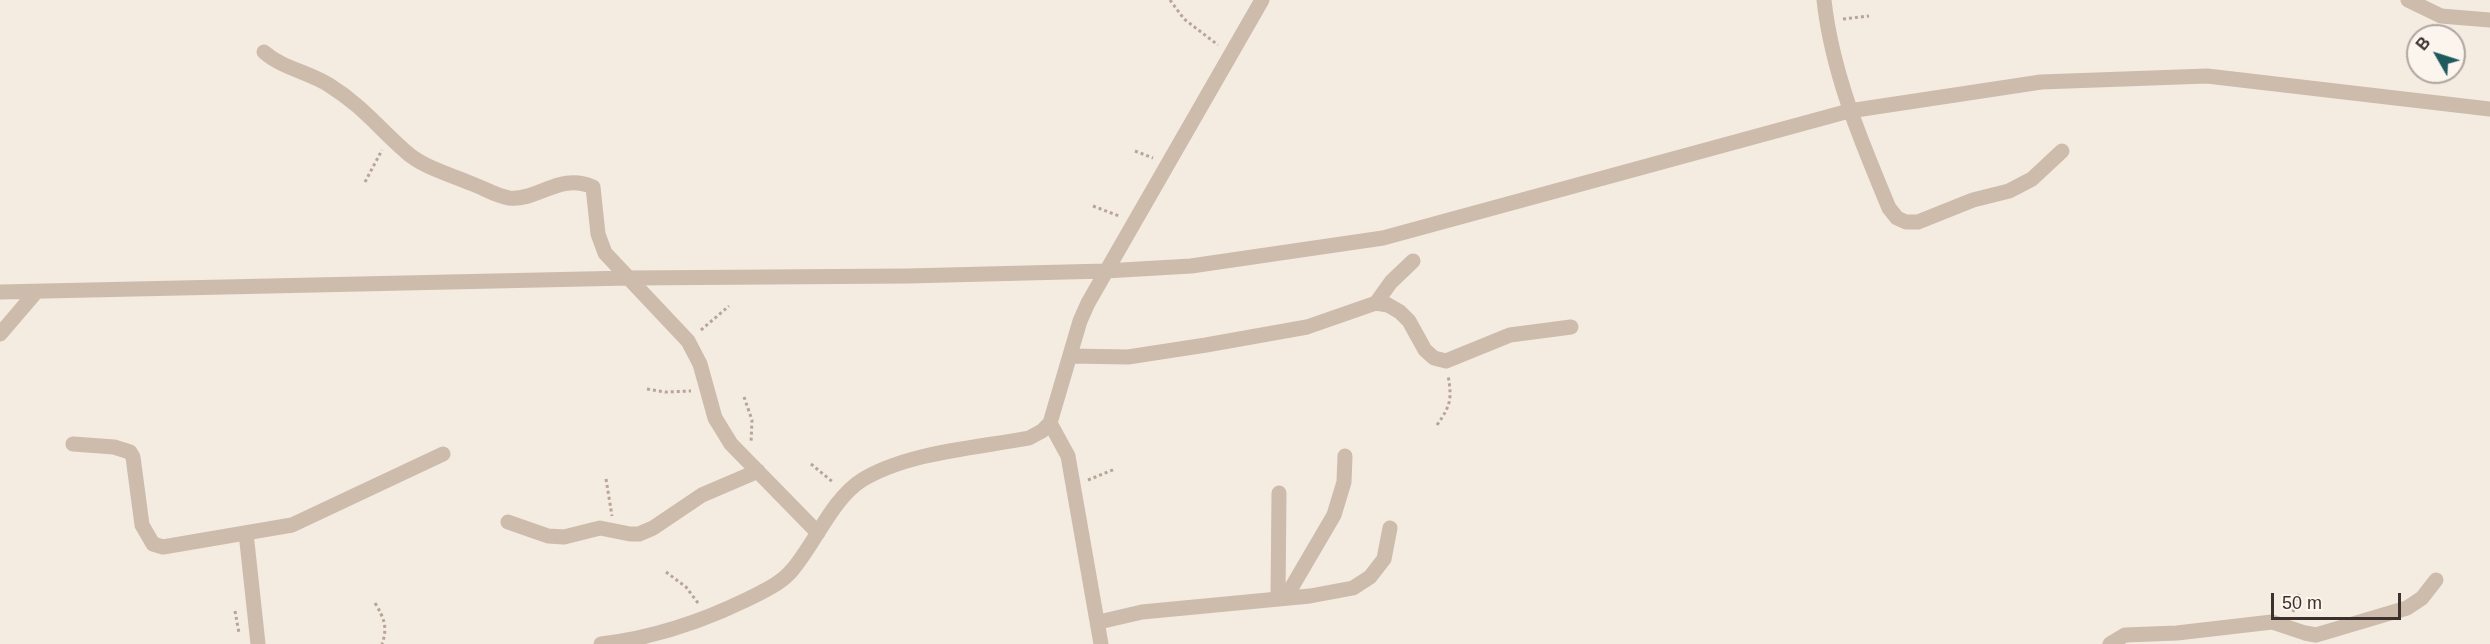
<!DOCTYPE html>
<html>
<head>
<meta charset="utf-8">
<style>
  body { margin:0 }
  #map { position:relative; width:2490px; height:644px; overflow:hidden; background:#f4ebe1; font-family:Helvetica,sans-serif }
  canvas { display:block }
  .north { position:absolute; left:2406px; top:24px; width:60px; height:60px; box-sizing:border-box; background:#fbf5ee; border:2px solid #aea6a0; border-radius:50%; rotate:309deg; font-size:16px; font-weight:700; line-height:24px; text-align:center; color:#3b302b }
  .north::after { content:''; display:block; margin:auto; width:21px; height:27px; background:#1f5a5e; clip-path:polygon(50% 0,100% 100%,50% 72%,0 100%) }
  .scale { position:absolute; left:2271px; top:593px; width:130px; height:27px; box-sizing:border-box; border:3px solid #3b302b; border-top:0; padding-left:8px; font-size:18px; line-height:21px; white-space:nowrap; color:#3b302b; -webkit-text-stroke:4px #fbf5ee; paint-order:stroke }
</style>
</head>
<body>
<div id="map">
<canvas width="2490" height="644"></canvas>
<div class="north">B</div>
<div class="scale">50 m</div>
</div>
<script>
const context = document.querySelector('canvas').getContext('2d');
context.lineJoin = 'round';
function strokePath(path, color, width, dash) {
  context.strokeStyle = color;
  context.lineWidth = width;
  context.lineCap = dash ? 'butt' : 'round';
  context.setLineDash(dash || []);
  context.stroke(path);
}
const path = new Path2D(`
  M1170 0 1184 19 1218 45
  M1843 19 1869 16
  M1135 151 1153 158
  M365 182 382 150
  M1093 206 1119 216
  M701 330 729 306
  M647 389 665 392 691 391
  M744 397 752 420 751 443
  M1437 425C1451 405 1452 399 1448 375
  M811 464 834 483
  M606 479 612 516
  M1088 480 1115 469
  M666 572 686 587 698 603
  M375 603C384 618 388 627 382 644
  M235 611 239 633
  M2293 612 2299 594`);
const minor = new Path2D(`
  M1824 0C1832 73 1861 141 1889 208L1897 218 1906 222H1918L1973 200 2009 191 2032 179 2062 151
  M2408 0 2441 16 2490 20
  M264 52C282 68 308 72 329 85 361 105 377 126 405 151 422 167 449 174 470 183 482 187 496 196 509 198 538 201 560 172 593 187L598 234 605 253 688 341 700 364 715 418 731 444 818 533
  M0 292 629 278 908 276 1105 271 1191 266 1383 238 1849 111 2041 82 2207 76 2490 109
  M1376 303 1391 282 1413 261
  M0 334 36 292
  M1070 356 1128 357 1206 345 1307 327 1376 303 1388 305 1400 312 1409 321 1425 350 1434 358 1446 361 1510 335 1571 327
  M1050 423 1068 456 1101 644
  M73 444 114 447 130 452 133 457 142 525 153 544 163 547 292 525 443 454
  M508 522 548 536 564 537 600 528 630 534H639L653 528 702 495 758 471
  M246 533 258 644
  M1286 597 1334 515 1344 482 1345 456
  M1278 598 1279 493
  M1099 622 1142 612 1310 596 1353 588 1370 577 1384 559 1390 528
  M601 644C653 638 701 622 748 599 764 591 782 583 793 569 815 543 833 498 862 480 908 452 977 448 1029 438L1042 431 1050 423 1080 321 1088 303 1262 0
  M2110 644 2125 635 2177 633 2272 622 2305 633 2316 635 2407 608 2422 598 2436 580`);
strokePath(path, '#b9a596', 3, [3, 3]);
strokePath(minor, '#cdbbac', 15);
</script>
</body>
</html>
